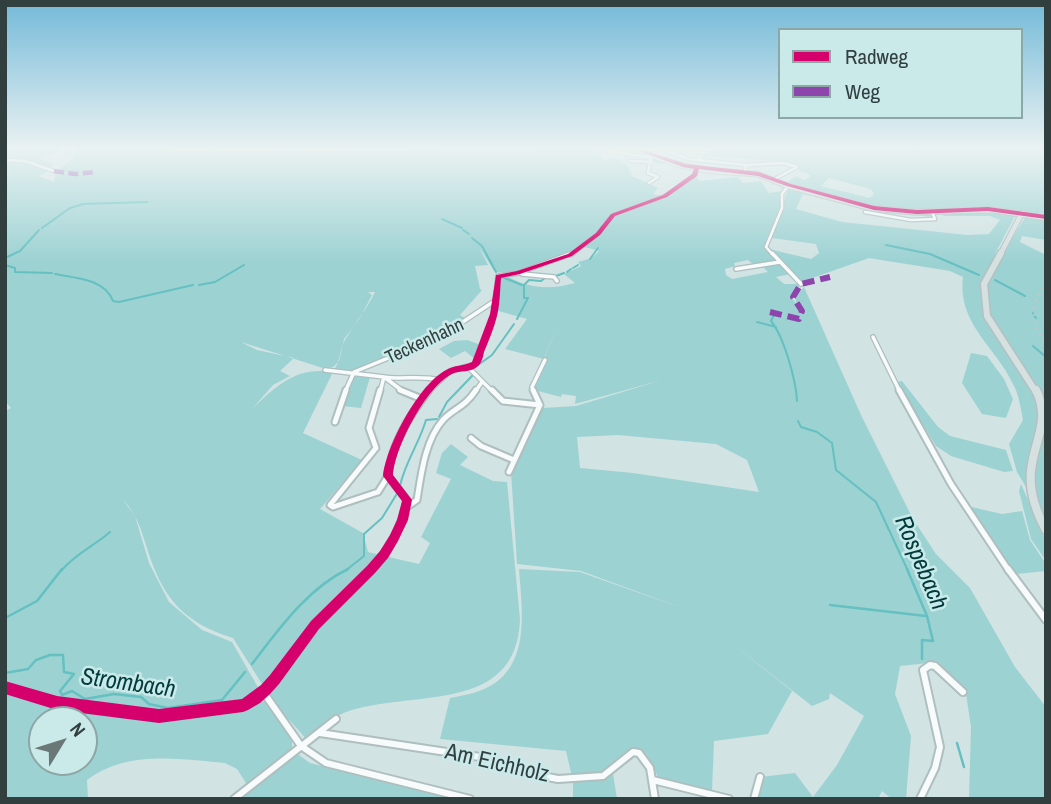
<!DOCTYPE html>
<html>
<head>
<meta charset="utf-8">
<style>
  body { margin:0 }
  #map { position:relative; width:1051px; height:804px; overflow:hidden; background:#d1e3e3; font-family:"Archivo Narrow",sans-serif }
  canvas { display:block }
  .frame { position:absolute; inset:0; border:7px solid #323f3f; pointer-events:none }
  .legend { position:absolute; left:778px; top:28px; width:245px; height:91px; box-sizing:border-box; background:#caeaea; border:2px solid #8da6a6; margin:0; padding:9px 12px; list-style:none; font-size:21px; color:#323f3f }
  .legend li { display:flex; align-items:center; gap:14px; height:35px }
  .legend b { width:35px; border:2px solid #8da6a6 }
  .north { position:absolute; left:28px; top:706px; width:70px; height:70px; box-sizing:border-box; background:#caeaea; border:2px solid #8da6a6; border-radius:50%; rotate:52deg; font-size:19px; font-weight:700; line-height:28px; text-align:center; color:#323f3f }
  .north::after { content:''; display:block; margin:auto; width:24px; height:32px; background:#6a7878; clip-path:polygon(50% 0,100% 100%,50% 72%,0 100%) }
</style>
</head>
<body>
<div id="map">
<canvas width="1051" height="804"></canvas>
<div class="frame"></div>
<ul class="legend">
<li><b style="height:9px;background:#d6006c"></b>Radweg</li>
<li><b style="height:9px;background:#8e44ad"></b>Weg</li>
</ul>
<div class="north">N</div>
</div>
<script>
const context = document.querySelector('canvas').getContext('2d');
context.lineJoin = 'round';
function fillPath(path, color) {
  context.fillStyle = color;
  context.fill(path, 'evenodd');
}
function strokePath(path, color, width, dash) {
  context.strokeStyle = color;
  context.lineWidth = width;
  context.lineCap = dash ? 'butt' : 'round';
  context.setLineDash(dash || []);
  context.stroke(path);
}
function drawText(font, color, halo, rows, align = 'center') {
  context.font = font + ' "Archivo Narrow",sans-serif';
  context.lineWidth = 5;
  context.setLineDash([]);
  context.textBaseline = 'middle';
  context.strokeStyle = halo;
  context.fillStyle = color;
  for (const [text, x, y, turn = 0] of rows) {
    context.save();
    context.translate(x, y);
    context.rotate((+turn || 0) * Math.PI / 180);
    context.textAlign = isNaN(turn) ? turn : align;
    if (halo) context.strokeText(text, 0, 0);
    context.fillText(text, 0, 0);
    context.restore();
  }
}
const green = new Path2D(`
  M5 149H65L40 159 54 164 48 170H51L38 176 54 182 56 172 75 156 68 155 79 149H174V151L599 149V155L604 160 614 157 627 165 632 176 658 188 653 194 664 196 694 176 700 181 738 177 743 183 761 181 769 193 783 191 782 205 765 248 778 261 754 265 748 260 734 263 735 266 725 269 726 275 732 279 768 272 761 265 780 263 791 274 776 277 784 284H800L792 298 797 305 795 298 804 287 861 415 913 519 936 554 970 588 1015 667 1046 707V799H969L971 727 965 687 929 663 900 666 895 694 911 736 906 799H892L882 791 878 799H754L760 777 795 773 813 797 837 765 864 716 830 693 829 699 812 706 724 637 792 691 768 734 714 741 712 791 659 779 647 755 639 750 603 774 572 777 566 751 440 739 450 698C460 696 472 694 482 690 532 670 522 611 519 569L580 572 682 608 581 571 517 564 511 472 542 408 576 406 662 380 575 404 576 396 562 394 561 397 538 391 533 384 558 325 544 359 505 349 527 319 495 310 499 278 505 275C529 289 549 290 575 283L564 274 581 266 578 262 592 258 599 251 581 246 599 234 614 214 642 202 611 214 600 230 571 253 514 273 495 272 479 247 488 265 475 266 480 289 482 290 460 315 470 321 350 373 334 370C341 360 339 350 345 340 355 323 367 309 375 292H368L372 295 360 318 344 339 339 361 333 367 326 369 241 342 257 350 294 358 280 371 290 376 273 385 252 409C276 386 296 366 333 372L303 433 362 460 320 509 363 533 368 552 381 555 369 572 337 599 267 685 262 684 233 638C183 623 162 597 147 548 141 530 137 514 123 500L135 516 149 563 169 602 202 630 232 642 259 689 257 695C209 721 122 708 69 702L159 718 265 701 292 741V751L248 786 237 769 225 763C178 759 127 750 87 780L88 799H5V411L11 408 5 401ZM618 435 716 444 747 460 759 492 633 473 580 468 577 437ZM42 720H84V762H42Z
  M708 149H1046V214C1003 208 960 214 917 211 873 208 827 197 786 183L796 176 804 180 811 176 797 169 798 166C766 158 735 159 701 156ZM829 178 871 189 874 194 870 198 821 186Z
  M789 187 861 207 929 214 934 217 878 212 803 194 796 209 842 222 968 235 989 234 1000 220 990 216H944L941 214 991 211 1015 216 995 254 1001 256 1026 216 1046 220V240L1022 236 1020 242 1046 255V520L1017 472 1009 444 1023 420C1021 409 1019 397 1015 388 998 348 957 325 963 277L950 271 869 258 801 282 769 249 811 259 819 253 816 244 772 238Z
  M467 340 481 345 476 360 465 351 451 358 439 349 454 341Z
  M971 353 987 356 1004 379 1013 399 1006 418 982 414 962 383Z
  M352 375 370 377 361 408 342 406Z
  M902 381 938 427 950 436 1006 450 1013 471 1004 472 951 456 936 446 897 382Z
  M451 444 468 457 460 465 493 481 507 482 520 619C517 716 410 689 346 712 331 718 319 729 306 739 293 723 282 714 270 696L271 689 315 626 372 575 384 556 419 564 430 543 421 537 451 479 436 473 442 453Z
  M1021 484 1046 541V561L1031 539 1019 491Z
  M967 506 1002 514 1022 511 1030 540 1046 564V571L1016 574Z
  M296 753 310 763 454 799H238Z
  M613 774 617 799H573V780L603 779Z`);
const streamFar1 = new Path2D(`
  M209 149 211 151
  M625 149 644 156
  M911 151 915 149
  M653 160 662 163
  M442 219 462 228
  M42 228 70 208 83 204 147 202
  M463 230 469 234
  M472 238 482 246 496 272
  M886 245 930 254 979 275
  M5 258 20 251 39 230
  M590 259 598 248
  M5 265 15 268V272L52 273
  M573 268 578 265
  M567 272 571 269
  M55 274C76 278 105 279 113 301L119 302 193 285
  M556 276 564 273
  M502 277 522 285
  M995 280 1025 296
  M199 285 215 282 244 265
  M775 313 771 321C784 337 796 380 797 401
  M1033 313 1036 318
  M517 319 528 298H524V285L529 280 541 281 545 278
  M757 322 776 327
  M1033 346 1046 357
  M478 365 492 355 514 324
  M439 417 447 402 473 375
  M798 421 801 427 817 432 832 443 836 470 876 502 908 571
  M400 486C405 462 419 444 426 420L437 419
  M61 571C75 554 94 546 110 532
  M345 571 364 556V534L382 518 398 492`);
const stream = new Path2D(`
  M907 569 927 616 933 641 922 640V659
  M830 605 926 616
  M5 618 37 601 62 569
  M252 664C279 629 308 588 348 569
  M5 673 28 669 36 660 50 655H63L64 672 74 674 60 691 62 695 72 691 85 699 114 694 141 697 149 704 168 708 222 700 245 672
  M957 743 964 767`);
const minorFar3 = new Path2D(`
  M600 149 651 158
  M687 149 704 153 697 160
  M666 151 689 159 746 165 745 173
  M5 160 25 161 54 171
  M630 161 652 162
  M746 165 783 163 797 167 773 180
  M649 183 658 177 648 173 651 158
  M865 212 911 220 935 219 932 212
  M571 255 598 234 613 215 665 196 695 175 696 169
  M773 255 766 247 782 208V194L788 186`);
const minorFar2 = new Path2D(`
  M772 253 801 284
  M736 269 780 262
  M522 274 554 277 557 281
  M873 337 900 392
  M469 368 493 392
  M325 370 384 377 404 392
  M345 392 354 372 440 337 493 302
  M380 392 384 377C403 380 421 375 439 380
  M428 392 450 371 476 364 494 314 498 276 518 273 573 253
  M475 392 482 382
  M534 392 532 387 545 360`);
const minorFar1 = new Path2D(`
  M380 390 369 428 376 448 330 505 333 507 378 492 388 476
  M400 390 422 399
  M492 390 503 401 540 405
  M533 390 540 405
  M899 390 951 484 1009 571
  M335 422 346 390
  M471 438 481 446 514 460
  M509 472 540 405
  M407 507 417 500C421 475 425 440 443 420 454 408 464 408 476 390
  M370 571C389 549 401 528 407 500L388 476C391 444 410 415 429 390`);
const minor = new Path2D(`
  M1008 569 1046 620
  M5 687 57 703 159 716 243 705 266 690 315 625 371 569
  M264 693 301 746 326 763 470 799
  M320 733 480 757 505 769 558 779 603 776 633 752 639 753 650 768 655 799
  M653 780 729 799
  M234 799 336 719
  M754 799 760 777
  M920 799 935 768 940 747 923 670 930 665 935 666 963 692`);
const majorFar2 = new Path2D(`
  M634 149 675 164 710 171 757 174 788 186 871 208 913 212 992 210 1046 218
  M1000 255 1022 213`);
const majorFar1 = new Path2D(`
  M1001 253 984 284 987 316 1036 392`);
const major = new Path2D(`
  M1036 390C1051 421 1034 440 1031 471 1029 492 1036 512 1046 530`);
const rail = new Path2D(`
  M1046 281C1030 304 1031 322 1046 345`);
const quietFar1 = new Path2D(`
  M54 171 75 174 96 172`);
const quiet = new Path2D(`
  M770 312 799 319 802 311 793 297 801 284 830 277`);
const cycleway = new Path2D(`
  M633 149H640L686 164 759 172 791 184 874 206 917 210 988 207 1046 215V219L988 211 917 214 874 210 787 186 758 176 699 169 697 176 667 197 615 216 600 235 572 256 520 274 501 278C500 290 500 304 497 316 494 328 489 340 484 352 483 356 482 363 478 366 471 373 460 370 452 374 426 387 395 447 393 475L412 500 408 520 398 541 388 558 375 573 319 629 279 684 270 694 260 703 248 710 243 712 159 723 57 710 5 694V681L57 696 159 709 242 699 261 685 270 675 311 621 367 566 380 551 390 535 397 520 402 501 383 476C386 446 419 384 446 370 454 365 464 366 472 362L490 314 496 275 517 271 568 254 596 233 611 214 663 195 692 174 694 169 683 167Z`);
const streetNames = [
  ["Teckenhahn",425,342,-25]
];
const nearStreetnames = [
  ["Am Eichholz",497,764,13]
];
const nearWaternames = [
  ["Rospebach",920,563,67],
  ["Strombach",128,684,8]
];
fillPath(green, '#9dd2d3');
strokePath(streamFar1, '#65c0c1', 2);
strokePath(stream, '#65c0c1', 2.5);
strokePath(minorFar3, '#afbebe', 5);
strokePath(minorFar2, '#afbebe', 6);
strokePath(minorFar1, '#afbebe', 9);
strokePath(minor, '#afbebe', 10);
strokePath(majorFar2, '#b6c0c0', 7);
strokePath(majorFar1, '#b6c0c0', 9);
strokePath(major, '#b6c0c0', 11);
strokePath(minorFar3, '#f8fbfb', 2.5);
strokePath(minorFar2, '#f8fbfb', 3.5);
strokePath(minorFar1, '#f8fbfb', 5);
strokePath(minor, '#f8fbfb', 6);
strokePath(majorFar2, '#d5e1e1', 4.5);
strokePath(majorFar1, '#d5e1e1', 6);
strokePath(major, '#d5e1e1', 8);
strokePath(rail, '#c3c7c7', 2, [2.5, 4.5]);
strokePath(quietFar1, '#8e44ad', 4.5, [10, 4.5]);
strokePath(quiet, '#8e44ad', 6, [12, 6]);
fillPath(cycleway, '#d6006c');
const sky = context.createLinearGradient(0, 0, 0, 261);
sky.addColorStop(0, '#73b9d8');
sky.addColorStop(0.57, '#eaf2f2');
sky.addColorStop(1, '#eaf2f200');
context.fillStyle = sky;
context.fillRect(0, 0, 1051, 261);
drawText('19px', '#323f3f', '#caeaea', streetNames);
drawText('23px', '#323f3f', '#caeaea', nearStreetnames);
drawText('italic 24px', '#013b3c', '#caeaea', nearWaternames);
</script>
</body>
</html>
